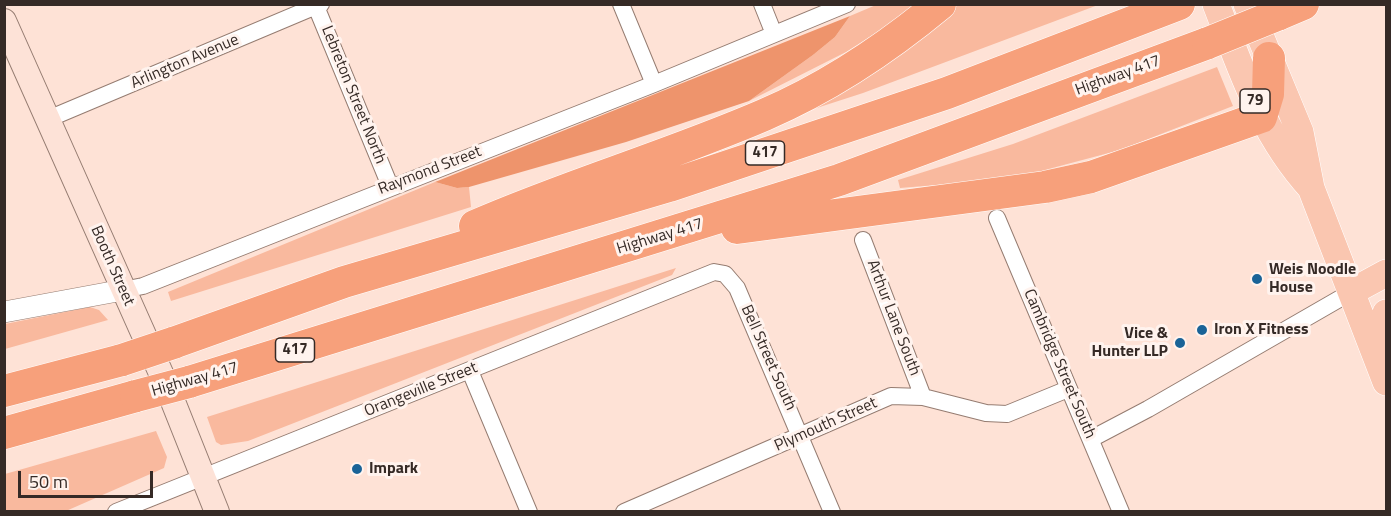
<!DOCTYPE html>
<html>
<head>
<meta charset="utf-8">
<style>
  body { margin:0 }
  #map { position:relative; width:1391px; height:516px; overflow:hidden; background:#fee2d6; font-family:"Titillium Web",sans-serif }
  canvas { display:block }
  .frame { position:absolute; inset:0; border:6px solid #352a26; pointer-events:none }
  .scale { position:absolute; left:18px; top:471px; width:135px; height:27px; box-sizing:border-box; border:3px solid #352a26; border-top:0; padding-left:8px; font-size:18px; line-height:21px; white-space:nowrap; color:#352a26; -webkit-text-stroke:4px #fff3ee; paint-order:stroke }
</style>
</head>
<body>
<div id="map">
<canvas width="1391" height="516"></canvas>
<div class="frame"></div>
<div class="scale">50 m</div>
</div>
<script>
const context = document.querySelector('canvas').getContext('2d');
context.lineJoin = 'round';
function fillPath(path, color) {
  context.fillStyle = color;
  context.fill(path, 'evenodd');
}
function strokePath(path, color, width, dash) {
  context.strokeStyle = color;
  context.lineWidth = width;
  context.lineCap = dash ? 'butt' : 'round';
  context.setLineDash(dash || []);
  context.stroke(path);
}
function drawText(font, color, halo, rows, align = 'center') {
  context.font = font + ' "Titillium Web",sans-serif';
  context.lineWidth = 6;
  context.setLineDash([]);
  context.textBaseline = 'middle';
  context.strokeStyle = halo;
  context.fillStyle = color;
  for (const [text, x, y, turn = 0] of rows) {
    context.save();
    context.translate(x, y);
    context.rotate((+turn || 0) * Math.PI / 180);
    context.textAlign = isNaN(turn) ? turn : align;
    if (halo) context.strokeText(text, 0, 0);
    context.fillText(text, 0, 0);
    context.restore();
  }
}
const green = new Path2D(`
  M876 5H920L846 52 749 101 813 55 835 37 850 16Z
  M952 5H1098L863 93 795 115Z
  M1217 67 1233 106 1120 150 1011 179 900 188 898 180 1013 144Z
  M435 182 457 188 469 187 471 207 171 301 168 292Z
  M676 268 672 275 248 441 221 445 216 442 207 417Z
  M90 307 99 310 108 320 5 349V324Z
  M156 431 167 457 164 468 66 511H5V474Z`);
const forest = new Path2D(`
  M850 16 835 37 813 55 749 101 626 142 469 187 457 188 435 182Z`);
const minor = new Path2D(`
  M315 4 390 186
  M621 4 654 84
  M762 4 774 34
  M48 119 321 4
  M997 218 1121 512
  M863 240 923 397
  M123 290 143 286 654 84 847 4
  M470 371 529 512
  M1091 439 1148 409 1353 291
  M116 512 714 272 725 274 737 288 832 512
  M624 512 891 396 923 397 986 413 1007 414 1068 389`);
const tertiary = new Path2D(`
  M4 312 123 290`);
const secondary = new Path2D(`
  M4 21 168 389 217 512`);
const primary = new Path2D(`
  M1216 4C1242 71 1262 134 1311 188
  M1247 4 1300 132 1311 188 1386 382
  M1353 291 1386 273
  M1384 360 1386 313`);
const motorway = new Path2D(`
  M1277 15 1303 4
  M475 226C569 185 669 156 764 115 827 88 887 48 940 4
  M737 228 1045 187 1091 177 1261 117 1268 94 1269 58
  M173 343 344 282 669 186 947 93 1179 4
  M189 382 839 180 1208 43
  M4 391 122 360
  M4 433 136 396`);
const motorwayBridge = new Path2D(`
  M1208 43 1277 15
  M122 360 173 343
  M136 396 189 382`);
const markers = [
  [1257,279,6,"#1a6397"],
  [1202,330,6,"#1a6397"],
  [1180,343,6,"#1a6397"],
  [357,469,6,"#1a6397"]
];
const shields = [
  [1255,101,30],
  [765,153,39],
  [295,350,39]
];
const shieldNames = [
  ["79",1255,101],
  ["417",765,153],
  ["417",295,350]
];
const streetNames = [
  ["Arlington Avenue",185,62,-23],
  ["Highway 417",1118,76,-20],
  ["Lebreton Street North",353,95,68],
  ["Raymond Street",430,171,-21],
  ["Highway 417",660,237,-17],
  ["Booth Street",112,266,66],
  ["Arthur Lane South",893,318,69],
  ["Bell Street South",768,358,66],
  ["Cambridge Street South",1059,364,67],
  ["Highway 417",195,380,-16],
  ["Orangeville Street",421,390,-22],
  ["Plymouth Street",826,425,-24]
];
const poiNames = [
  ["Weis Noodle",1269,270],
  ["House",1269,288],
  ["Iron X Fitness",1214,330],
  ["Vice &",1168,334,"right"],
  ["Hunter LLP",1168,352,"right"],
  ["Impark",369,469]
];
fillPath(green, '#f9b99e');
fillPath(forest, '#ee946c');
strokePath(minor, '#957c71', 18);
strokePath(tertiary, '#957c71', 22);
strokePath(secondary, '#957c71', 26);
strokePath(primary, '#fff', 28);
strokePath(motorway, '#fff', 33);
strokePath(minor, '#fff', 16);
strokePath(tertiary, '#fff', 21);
strokePath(secondary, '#fde2d7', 24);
strokePath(primary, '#fac6b0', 27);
strokePath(motorway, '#f7a07b', 32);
strokePath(motorwayBridge, '#fff', 33, []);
strokePath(motorwayBridge, '#f7a07b', 32);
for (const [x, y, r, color] of markers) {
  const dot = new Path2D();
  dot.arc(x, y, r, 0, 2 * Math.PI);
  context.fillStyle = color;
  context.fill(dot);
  strokePath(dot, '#fff3ee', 2);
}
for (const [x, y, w] of shields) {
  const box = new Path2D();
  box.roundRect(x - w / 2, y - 12, w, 24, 4.5);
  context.fillStyle = '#fff3ee';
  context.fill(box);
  strokePath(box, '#352a26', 1.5);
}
drawText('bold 15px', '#352a26', null, shieldNames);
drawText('16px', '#352a26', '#fff3ee', streetNames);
drawText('bold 16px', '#352a26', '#fff3ee', poiNames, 'left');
</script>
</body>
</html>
